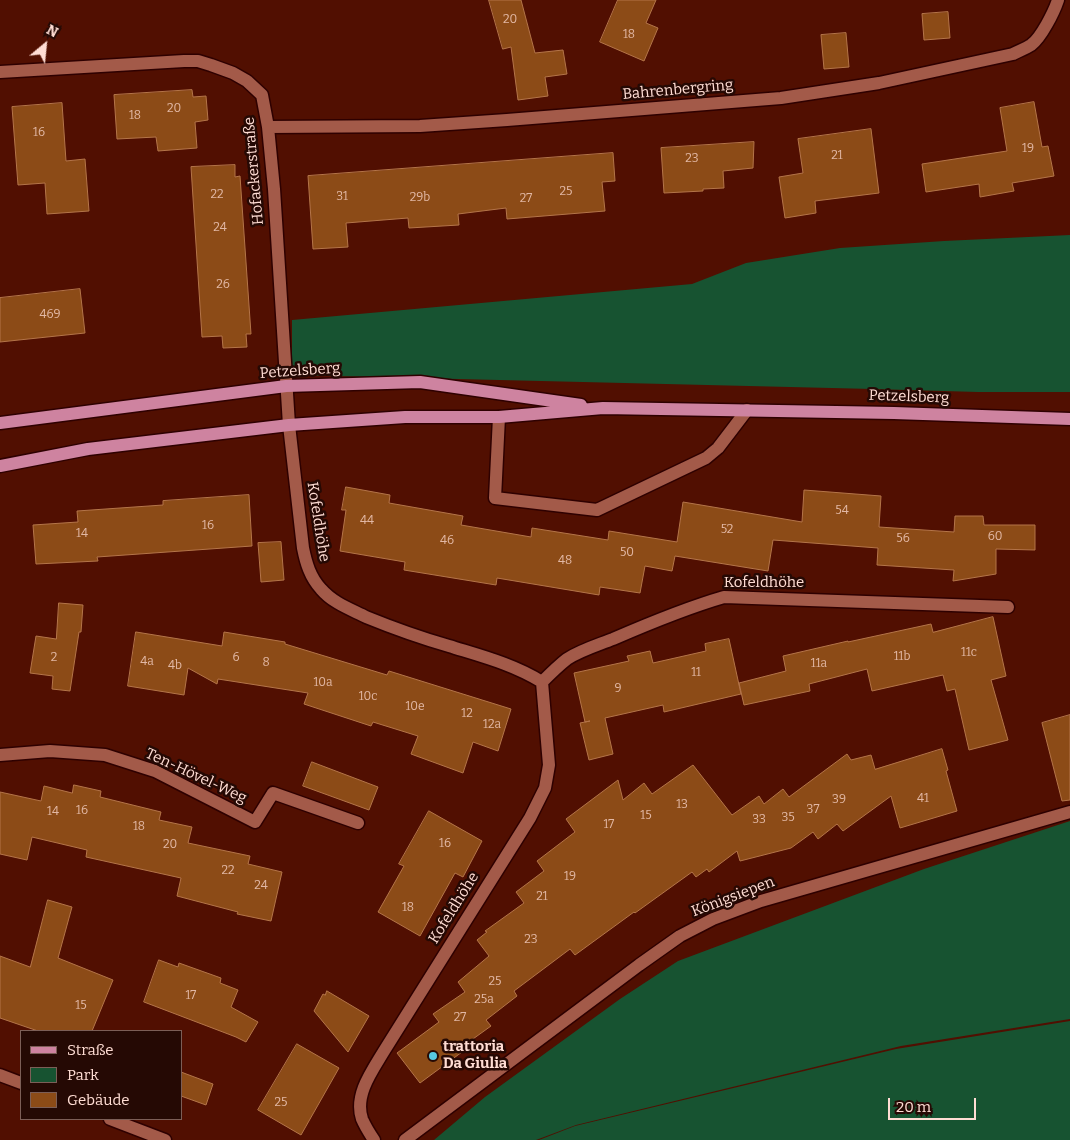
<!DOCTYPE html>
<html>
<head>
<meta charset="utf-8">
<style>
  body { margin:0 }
  #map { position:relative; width:1070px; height:1140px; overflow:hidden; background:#510f01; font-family:Bitter,serif }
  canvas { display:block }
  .legend { position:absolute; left:20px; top:1030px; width:162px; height:90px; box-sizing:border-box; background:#250904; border:1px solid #7c5e57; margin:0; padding:6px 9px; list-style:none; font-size:15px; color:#ffddd4 }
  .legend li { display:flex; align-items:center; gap:10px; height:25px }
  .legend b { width:25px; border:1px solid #7c5e57 }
  .north { position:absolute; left:20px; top:20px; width:50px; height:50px; -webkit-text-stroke:4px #250904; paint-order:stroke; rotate:28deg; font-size:14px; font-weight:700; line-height:20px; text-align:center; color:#ffddd4 }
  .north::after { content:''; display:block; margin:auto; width:18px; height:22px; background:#ffddd4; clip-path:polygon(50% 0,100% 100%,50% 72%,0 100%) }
  .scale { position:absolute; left:888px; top:1098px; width:88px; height:22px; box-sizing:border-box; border:2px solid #ffddd4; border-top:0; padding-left:6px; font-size:15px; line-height:18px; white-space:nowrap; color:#ffddd4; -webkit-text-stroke:4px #250904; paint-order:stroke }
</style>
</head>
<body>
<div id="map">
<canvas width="1070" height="1140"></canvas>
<ul class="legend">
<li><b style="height:6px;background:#ce83a0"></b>Straße</li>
<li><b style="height:14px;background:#175331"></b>Park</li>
<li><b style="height:14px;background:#8c4b17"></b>Gebäude</li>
</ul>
<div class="north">N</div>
<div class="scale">20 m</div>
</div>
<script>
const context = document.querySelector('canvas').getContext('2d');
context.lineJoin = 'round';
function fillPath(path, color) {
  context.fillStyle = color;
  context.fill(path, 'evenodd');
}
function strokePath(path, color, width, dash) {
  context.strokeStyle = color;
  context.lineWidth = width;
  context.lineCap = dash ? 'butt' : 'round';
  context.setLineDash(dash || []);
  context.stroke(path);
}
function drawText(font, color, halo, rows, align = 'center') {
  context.font = font + ' Bitter,serif';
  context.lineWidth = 5;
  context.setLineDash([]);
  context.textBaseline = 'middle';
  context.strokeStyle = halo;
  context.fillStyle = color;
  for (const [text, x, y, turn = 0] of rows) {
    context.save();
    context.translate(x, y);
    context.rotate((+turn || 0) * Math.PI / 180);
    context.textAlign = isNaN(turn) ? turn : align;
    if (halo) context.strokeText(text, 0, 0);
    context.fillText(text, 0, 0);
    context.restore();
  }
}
const green = new Path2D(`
  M1070 235V392H978L873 389 292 375V320L692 284 746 263 840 248 944 241Z
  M1070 821V1019L901 1046 576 1125 536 1140H434L485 1097 620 999 678 961 924 869Z
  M1070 1021V1140H539L575 1126 896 1049Z`);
const building = new Path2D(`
  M489 0H521L535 53 563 50 567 74 545 77 548 96 518 100 511 47 503 49Z
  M618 0H656L646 23 658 28 644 61 600 42Z
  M948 12 950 38 924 40 922 14Z
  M846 33 849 67 824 69 821 35Z
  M192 90 193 97 206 96 208 120 195 122 197 148 158 151 156 137 117 139 114 95Z
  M1034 102 1042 147 1048 146 1054 176 1012 183 1014 191 980 197 979 184 926 192 922 164 1007 151 1000 108Z
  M62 103 66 161 85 159 89 211 47 214 45 183 18 185 12 107Z
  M871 129 879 193 815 201 816 213 785 218 779 177 803 173 798 139Z
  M754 142 753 168 723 171 724 188 703 189V191L664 193 661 148Z
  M613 153 615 181 602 182 605 211 507 219 506 208 458 214 459 225 409 228 408 218 346 223 348 247 313 249 308 176Z
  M235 165V177L240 176 251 334H246L247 347 223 348 222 336 202 337 191 167Z
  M80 289 85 333 0 342V298Z
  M346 487 390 495 389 503 463 516 461 525 531 537 532 528 608 540 609 531 677 542 683 502 802 522 804 490 881 496 879 527 954 532 955 516H983L984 525H1035V550L996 549V574L953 581 954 570 877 565 878 548 773 540 768 571 675 556 672 571 645 566 640 593 600 587 599 595 497 578 496 585 404 570 405 562 340 551 346 510H342Z
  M249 495 252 546 97 557 98 561 36 564 33 525 78 522 77 511 163 505V501Z
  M281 542 284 580 261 582 258 543Z
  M59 603 83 605 81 632H79L70 691 52 689 53 676 30 673 36 636 56 639Z
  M993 617 1006 676 991 680 1008 740 969 750 955 689 947 691 943 675 872 691 867 669 809 684 810 691 744 705 739 683 786 671 783 656 848 641V642L931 624 933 632Z
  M136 632 222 646 224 632 285 642V644L387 675 389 671 511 709 498 751 473 742 463 773 411 754 418 736 373 722 371 726 304 704 308 693 218 679 217 684 188 668 184 695 128 686Z
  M729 639 741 694 664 712 663 705 605 718 613 754 589 760 580 723 590 721 585 722 574 673 629 661 627 656 650 651 653 663 706 651 705 644Z
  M1070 715V800L1062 801 1042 723Z
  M942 749 948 770 946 771 957 811 900 828 891 796 843 831 837 824 818 839 813 832 791 848 740 861 737 851 709 872 707 869 696 877 692 872 635 913 634 912 575 955 570 949 514 991 517 996 486 1020 491 1026 459 1049 462 1052 420 1083 397 1053 439 1022 433 1014 465 992 458 982 489 956 477 940 487 932 485 931 524 903 516 892 544 871 537 861 575 832 566 819 618 780 623 800 644 783 652 794 693 765 732 815 759 796 764 804 783 789 789 797 847 754 851 760 871 755 875 769Z
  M312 762 378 787 369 810 303 786Z
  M74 785 101 791 100 797 161 812 159 820 192 827 188 843 250 856 248 864 282 872 271 921 237 914 238 912 177 896 181 878 86 857 87 850 32 837 27 860 0 854V792L41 801 44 786 72 793Z
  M429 811 482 841 463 877 455 873 420 936 378 912 404 866 399 864Z
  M48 900 72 907 58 958 113 980 92 1031H38L0 1018V956L30 967Z
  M159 960 178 967 179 963 221 978 220 983 238 990 231 1007 258 1022 246 1042 236 1037 144 1002Z
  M327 991 369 1016 348 1052 314 1011 323 994 325 995Z
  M297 1044 339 1068 301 1135 258 1110Z
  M181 1072 213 1084 206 1105 181 1096Z`);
const minor = new Path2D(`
  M0 72 184 61H198L211 65 233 73 247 81 262 95 268 127 274 189 289 425 303 548C306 563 310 577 321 589 333 603 350 609 366 617 393 628 421 638 449 646 481 656 513 664 542 682
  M268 127 420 126 507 120 781 98 879 83 1013 54C1018 51 1025 49 1031 45 1041 38 1054 12 1058 0
  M499 417 495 498 597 510 706 458 718 448 747 410
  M542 682C550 674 558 666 567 659 581 650 598 645 613 639 650 623 686 608 724 597L1008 607
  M0 755 50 751 105 755 155 771 255 822 273 793 358 823
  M0 1075 21 1083
  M110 1119 165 1140
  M374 1140C370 1134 365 1126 362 1119 354 1095 372 1071 384 1051L530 818 545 788 549 765 542 682
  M405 1140 639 965 680 936 713 919 761 901 1070 812`);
const major = new Path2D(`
  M0 423 286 386 420 382 581 405
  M0 466 88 449 289 425 405 417H499L603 408 894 413 1070 419`);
const markers = [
  [433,1056,5,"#57c9e2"]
];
const numberNames = [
  ["20",510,20],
  ["18",629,35],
  ["20",174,109],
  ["18",135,116],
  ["16",39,133],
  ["19",1028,149],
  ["21",837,156],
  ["23",692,159],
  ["25",566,192],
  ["22",217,195],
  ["31",342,197],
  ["29b",420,198],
  ["27",526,199],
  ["24",220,228],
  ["26",223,285],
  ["469",50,315],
  ["54",842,511],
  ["44",367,521],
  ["16",208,526],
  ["52",727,530],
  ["14",82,534],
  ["60",995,537],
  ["56",903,539],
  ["46",447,541],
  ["50",627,553],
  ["48",565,561],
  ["11c",969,653],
  ["11b",902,657],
  ["2",54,658],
  ["6",236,658],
  ["4a",147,662],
  ["8",266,663],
  ["11a",819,664],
  ["4b",175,666],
  ["11",696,673],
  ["10a",323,683],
  ["9",618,689],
  ["10c",368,697],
  ["10e",415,707],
  ["12",467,714],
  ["12a",492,725],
  ["41",923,799],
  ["39",839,800],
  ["13",682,805],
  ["37",813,810],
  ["16",82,811],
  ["14",53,812],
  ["15",646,816],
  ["35",788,818],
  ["33",759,820],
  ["17",609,825],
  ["18",139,827],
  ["16",445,844],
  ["20",170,845],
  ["22",228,871],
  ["19",570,877],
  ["24",261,886],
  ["21",542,897],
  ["18",408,908],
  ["23",531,940],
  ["25",495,982],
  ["17",191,996],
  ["25a",484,1000],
  ["15",81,1006],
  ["27",460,1018],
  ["25",281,1103]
];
const streetNames = [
  ["Bahrenbergring",678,90,-5],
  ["Hofackerstraße",254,171,-95],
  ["Petzelsberg",300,371,-4],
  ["Petzelsberg",909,397,2],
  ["Kofeldhöhe",318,522,81],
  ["Kofeldhöhe",764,583],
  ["Ten-Hövel-Weg",196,776,25],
  ["Königsiepen",733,897,-21],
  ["Kofeldhöhe",454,908,-58]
];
const poiNames = [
  ["trattoria",443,1047],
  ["Da Giulia",443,1064]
];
fillPath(green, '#175331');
fillPath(building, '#8c4b17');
strokePath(building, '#b47549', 1);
strokePath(minor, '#2e0000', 15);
strokePath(major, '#2e0000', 15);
strokePath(minor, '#a35a49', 12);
strokePath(major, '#ce83a0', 12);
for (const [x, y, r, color] of markers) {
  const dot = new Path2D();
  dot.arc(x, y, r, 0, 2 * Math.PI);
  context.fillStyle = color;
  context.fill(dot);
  strokePath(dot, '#250904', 2);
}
drawText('12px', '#e2b8a5', null, numberNames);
drawText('15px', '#ffddd4', '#250904', streetNames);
drawText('bold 15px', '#ffddd4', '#250904', poiNames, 'left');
</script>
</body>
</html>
